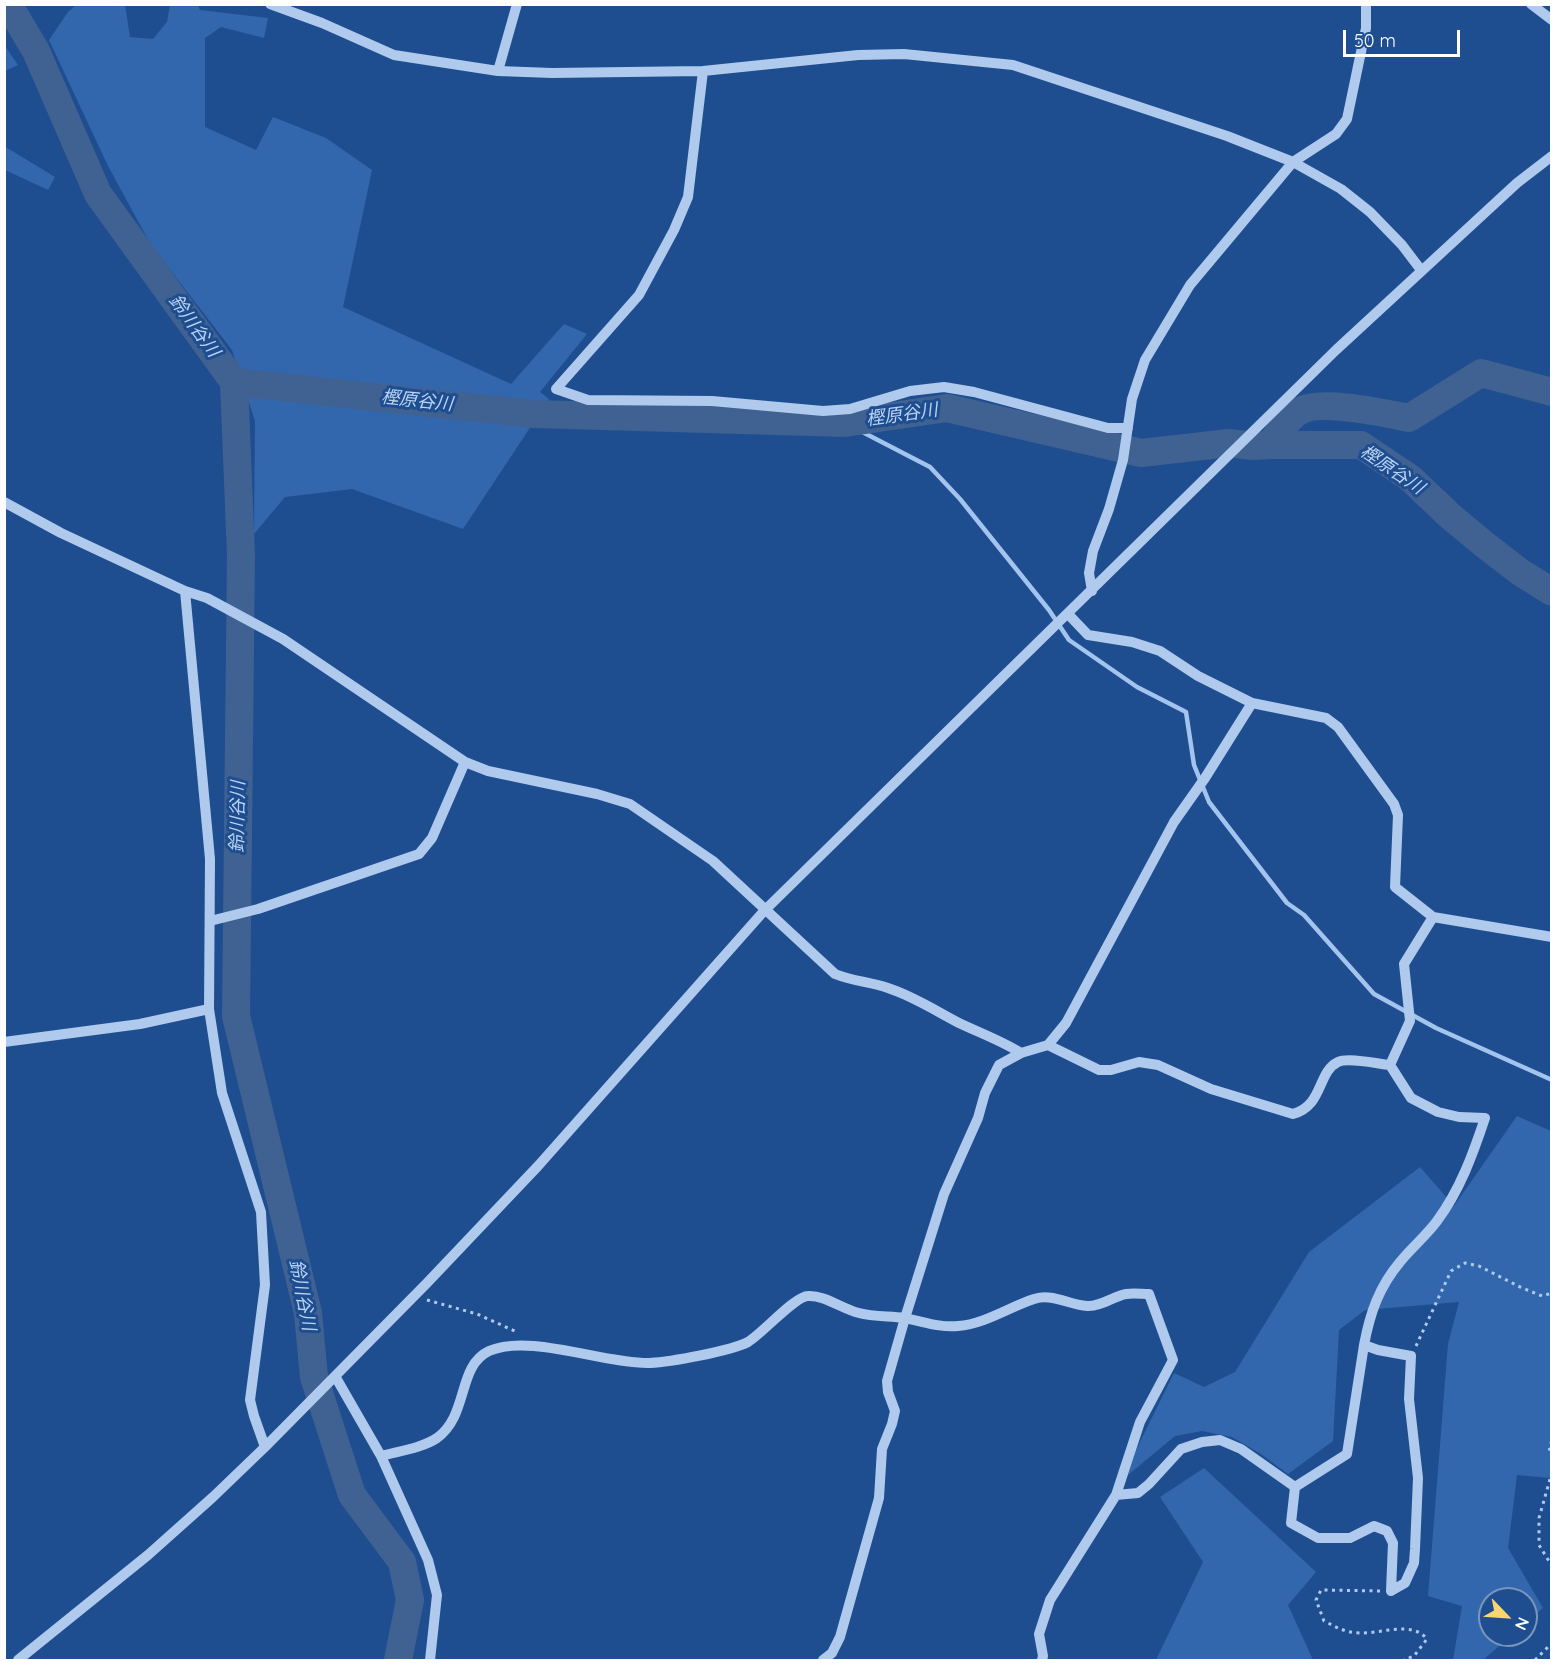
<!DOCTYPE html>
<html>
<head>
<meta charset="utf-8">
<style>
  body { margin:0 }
  #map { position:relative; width:1556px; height:1665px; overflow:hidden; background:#1f4e90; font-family:Quicksand,sans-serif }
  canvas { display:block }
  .frame { position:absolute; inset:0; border:6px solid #fff; pointer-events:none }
  .north { position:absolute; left:1478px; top:1587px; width:60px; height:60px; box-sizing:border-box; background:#1f4e90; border:2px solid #7995bc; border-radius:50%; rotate:115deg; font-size:16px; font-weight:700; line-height:24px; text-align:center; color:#fff }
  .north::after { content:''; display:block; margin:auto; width:21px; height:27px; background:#fbd56f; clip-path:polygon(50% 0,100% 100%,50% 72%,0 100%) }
  .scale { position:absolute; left:1343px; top:30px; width:117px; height:27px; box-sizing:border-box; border:3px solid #fff; border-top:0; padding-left:8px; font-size:18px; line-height:21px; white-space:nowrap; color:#fff; -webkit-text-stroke:4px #1f4e90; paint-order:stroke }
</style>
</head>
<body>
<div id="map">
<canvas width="1556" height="1665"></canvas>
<div class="frame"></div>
<div class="north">N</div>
<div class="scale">50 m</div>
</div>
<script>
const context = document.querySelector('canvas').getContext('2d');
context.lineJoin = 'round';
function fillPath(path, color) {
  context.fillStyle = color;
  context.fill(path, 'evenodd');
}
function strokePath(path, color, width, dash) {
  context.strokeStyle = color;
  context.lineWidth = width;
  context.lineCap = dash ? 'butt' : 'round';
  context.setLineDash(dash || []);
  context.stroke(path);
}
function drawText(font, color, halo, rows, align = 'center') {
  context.font = font + ' Quicksand,"Noto Sans JP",sans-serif';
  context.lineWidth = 6;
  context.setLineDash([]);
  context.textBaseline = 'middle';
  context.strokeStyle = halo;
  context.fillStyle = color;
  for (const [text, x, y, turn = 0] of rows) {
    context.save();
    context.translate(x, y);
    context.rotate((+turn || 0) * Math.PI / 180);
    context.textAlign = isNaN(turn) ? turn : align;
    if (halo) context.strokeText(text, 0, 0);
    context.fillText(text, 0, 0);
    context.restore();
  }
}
const green = new Path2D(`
  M76 5H125L130 37 153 39 167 22 170 5H198L200 10 268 18 264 38 221 27 205 38V127L256 150 273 117 326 138 372 170 343 307 511 384 564 324 587 334 540 392 549 399 463 529 352 489 285 497 254 534 255 421 232 350 151 245 108 166 49 40 68 12Z
  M5 46 18 65 5 71H4Z
  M4 146 55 177 48 190 5 170Z
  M1517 1116 1551 1131V1478L1517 1475 1508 1548 1543 1608 1526 1623V1599H1490V1635H1512L1483 1660H1453L1462 1606 1428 1596 1448 1344 1459 1302 1365 1310 1339 1330 1333 1441 1288 1474 1261 1454 1232 1437 1202 1431 1175 1436 1128 1475 1137 1448 1174 1373 1204 1387 1235 1372 1309 1252 1420 1167 1454 1206Z
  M1204 1468 1316 1572 1288 1605 1313 1660H1156L1203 1562 1160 1497Z`);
const stream = new Path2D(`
  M845 423 930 467 960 499 1049 610 1069 640 1137 687 1186 712 1194 765 1209 802 1287 903 1304 915 1374 994 1436 1028 1552 1080`);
const river = new Path2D(`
  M8 4 36 51 98 194 234 382 241 555 236 1016 308 1313 314 1377 352 1495 402 1562 410 1600 398 1660
  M234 382 534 414 845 423 947 408 1141 453 1229 443 1253 446 1270 445H1361L1410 478 1450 516 1485 545 1520 572 1552 592
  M1270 445C1278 434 1287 419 1298 412 1318 398 1384 413 1409 418L1481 373 1552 392`);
const path = new Path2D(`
  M427 1300 477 1314 517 1332
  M1416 1346 1451 1271 1465 1263 1479 1266 1520 1287 1542 1296 1552 1293
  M1552 1441 1549 1447 1552 1457
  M1552 1472 1539 1518V1545L1552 1566
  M1380 1591 1321 1590 1316 1600 1324 1621C1336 1627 1346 1633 1360 1633 1381 1634 1411 1620 1427 1639L1414 1656 1404 1660
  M1535 1660 1552 1643`);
const minor = new Path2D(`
  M270 4 322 23 394 55 498 71 552 73 703 71 858 55 904 54 1013 65 1227 136 1293 162 1341 189 1370 212 1402 245 1421 270
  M1531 4 1552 20
  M498 71 517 4
  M703 71 688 197 674 230 639 295 556 389 588 400 712 401 823 411 850 409 910 391 944 387 974 392 1108 428H1128
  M4 502 61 533 185 591 207 598 283 639 465 762 488 771 597 794 630 804 713 861 835 974C852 981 870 982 888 988 913 996 936 1011 959 1023 980 1033 1002 1041 1021 1053
  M185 591 210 859 209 1009 222 1093 261 1212 265 1285 250 1400 254 1416 265 1447
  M1092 591 1089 573 1093 551 1109 509 1123 460 1132 399 1145 360 1190 285 1293 162 1336 134 1347 119 1366 28V4
  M1068 614 1088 635 1132 642 1160 651 1198 676 1252 703 1326 718 1338 727 1394 804 1398 815 1395 887 1433 917 1552 937
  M210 921 258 909 419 854 432 838 465 762
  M4 1042 140 1024 209 1009
  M1048 1045 1099 1070H1111L1139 1062 1158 1065 1211 1089 1293 1114C1324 1105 1317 1072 1338 1062 1348 1057 1378 1064 1390 1065
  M1390 1065 1411 1098 1438 1112 1459 1117 1485 1118C1473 1154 1460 1190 1437 1221 1426 1236 1411 1248 1400 1262 1379 1287 1370 1313 1364 1345L1378 1350 1411 1356 1409 1399 1418 1478 1415 1549 1414 1563 1405 1583 1391 1591
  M1390 1065 1410 1021 1404 964 1433 917
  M335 1376 381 1456 428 1560 437 1595 430 1660
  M381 1456C399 1451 422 1448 437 1438 469 1415 457 1366 489 1351 529 1333 604 1364 650 1363 670 1362 731 1351 748 1342 763 1333 795 1296 808 1296 825 1295 842 1309 859 1313 873 1317 889 1316 904 1318 922 1321 939 1328 958 1326 985 1324 1009 1307 1034 1299 1054 1293 1068 1305 1087 1306 1100 1307 1114 1296 1126 1294 1133 1293 1142 1294 1149 1294L1173 1360 1140 1422 1116 1495 1050 1600 1039 1634 1043 1656 1042 1660
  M1295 1487 1347 1454 1364 1345
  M1116 1495 1138 1493 1149 1484 1181 1449 1202 1442 1220 1440 1241 1449 1295 1487 1291 1523 1318 1538H1350L1374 1526 1387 1531 1393 1543 1391 1591
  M18 1660 148 1555 213 1497 265 1447 427 1283 538 1166 764 911 1336 350 1517 183 1552 156
  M823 1660 832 1653 840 1637 879 1498 882 1449 892 1424 895 1411 888 1392 887 1381 905 1318 944 1194 978 1118 985 1093 999 1065 1021 1053 1048 1045 1066 1023 1174 822 1205 778 1252 703`);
const waterNames = [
  ["鈴川谷川",194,326,54],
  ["樫原谷川",417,401,6],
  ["樫原谷川",902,415,-8],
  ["樫原谷川",1392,470,34],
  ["鈴川谷川",238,817,-89],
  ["鈴川谷川",302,1295,79]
];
fillPath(green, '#3267ad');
strokePath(stream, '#a2c4ef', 4.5);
strokePath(river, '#406292', 28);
strokePath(path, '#afcaed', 3, [3, 4.5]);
strokePath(minor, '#afcaed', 10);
drawText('italic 18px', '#bbd4f4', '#1f4e90', waterNames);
</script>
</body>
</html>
